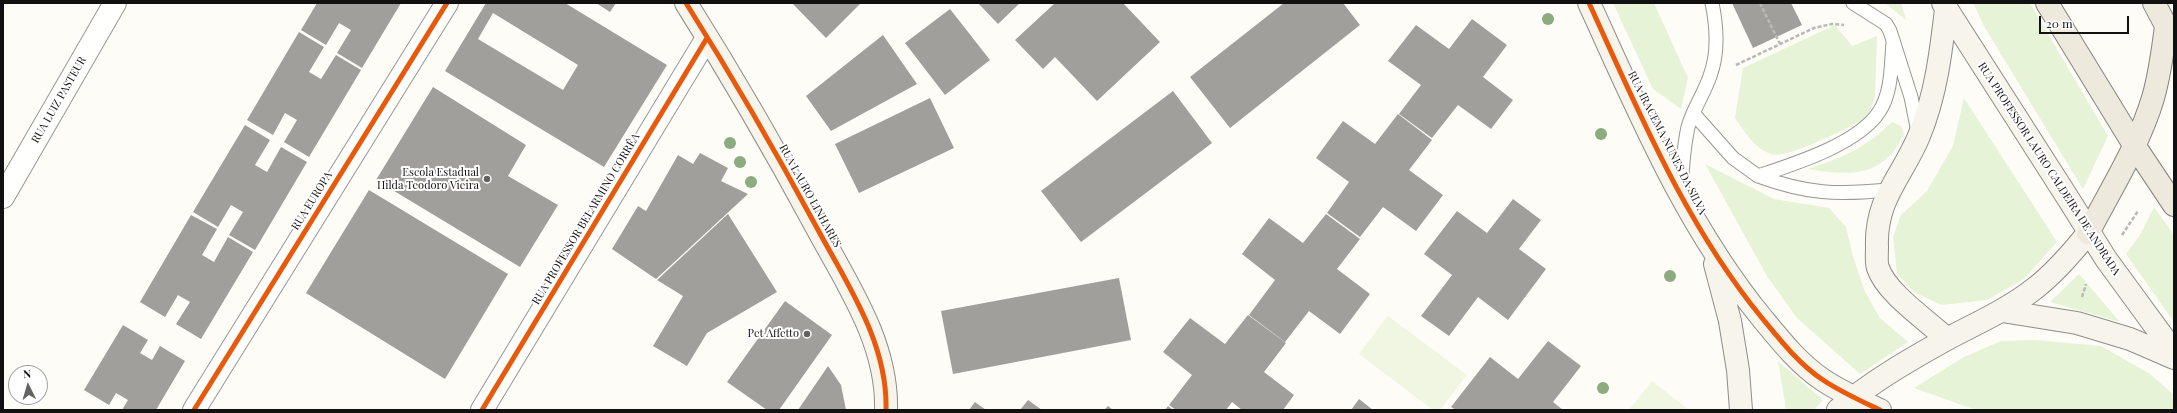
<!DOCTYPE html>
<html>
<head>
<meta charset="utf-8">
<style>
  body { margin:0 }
  #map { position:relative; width:2177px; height:413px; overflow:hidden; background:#fdfcf7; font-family:"Playfair Display",serif }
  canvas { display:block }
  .frame { position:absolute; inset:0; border:4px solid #111; pointer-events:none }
  .north { position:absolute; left:8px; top:365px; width:40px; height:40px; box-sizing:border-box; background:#fff; border:1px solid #a0a0a0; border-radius:50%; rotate:355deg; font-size:11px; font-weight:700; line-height:16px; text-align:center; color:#111 }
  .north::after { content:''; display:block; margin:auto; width:14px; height:18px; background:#646362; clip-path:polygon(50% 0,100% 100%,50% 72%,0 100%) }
  .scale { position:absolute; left:2039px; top:16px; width:90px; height:18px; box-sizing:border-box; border:2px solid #111; border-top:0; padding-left:5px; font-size:12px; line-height:14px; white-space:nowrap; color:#111; -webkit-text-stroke:3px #fff; paint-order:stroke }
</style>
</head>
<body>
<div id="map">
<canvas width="2177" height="413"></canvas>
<div class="frame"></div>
<div class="north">N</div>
<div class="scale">20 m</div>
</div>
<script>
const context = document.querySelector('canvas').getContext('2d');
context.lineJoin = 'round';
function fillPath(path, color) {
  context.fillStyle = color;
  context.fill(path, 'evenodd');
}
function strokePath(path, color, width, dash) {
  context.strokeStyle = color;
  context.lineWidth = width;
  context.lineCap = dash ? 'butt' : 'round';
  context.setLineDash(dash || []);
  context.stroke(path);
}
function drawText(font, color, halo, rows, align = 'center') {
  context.font = font + ' "Playfair Display",serif';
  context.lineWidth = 4;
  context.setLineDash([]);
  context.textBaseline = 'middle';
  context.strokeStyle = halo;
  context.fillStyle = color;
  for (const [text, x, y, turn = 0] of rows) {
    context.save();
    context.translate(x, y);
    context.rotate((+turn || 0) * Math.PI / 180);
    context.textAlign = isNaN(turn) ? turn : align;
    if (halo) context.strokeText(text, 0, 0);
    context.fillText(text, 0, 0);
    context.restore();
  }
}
const green = new Path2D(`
  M1613 3H1654L1688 78 1681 109 1653 89Z
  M1885 3H1901L1906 20Z
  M1973 3H2030L2108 136 2083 189 1985 28Z
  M1835 25 1852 46 1877 36 1875 96 1868 118C1850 126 1787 160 1771 154 1754 148 1745 132 1735 118L1743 68Z
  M1964 98 2057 242 2024 279 1987 300 1941 305 1914 292 1897 274 1893 237 1901 215 1927 191 1953 146Z
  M1892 122 1901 126 1904 134C1883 178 1850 176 1808 169 1844 157 1864 149 1892 122Z
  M1705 164 1774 199 1829 208 1846 227 1852 253 1865 292 1880 318 1908 342 1860 374 1797 318 1767 276Z
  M2154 207 2174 235V322L2126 254 2140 235Z
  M2079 274 2120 322 2050 302Z
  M2035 340 2101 346 2150 374 2174 395V410H1976L1914 388 1964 357 2001 341Z
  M1778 361 1823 400 1814 410H1785V403Z`);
const pitch = new Path2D(`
  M1388 316 1467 375 1440 410H1433L1359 354Z
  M1652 381 1689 410H1629Z`);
const building = new Path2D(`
  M317 3H401L362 68 337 53 351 30 339 23 326 45 301 30Z
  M486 3H565L667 65 604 167 445 71ZM493 13 578 65 563 90 478 39Z
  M596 3H616L610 12Z
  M792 3H861L826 38Z
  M978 3H1020L998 24Z
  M1055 3H1123L1160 42 1097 101 1055 57 1043 69 1015 40Z
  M1284 3H1343L1360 25 1230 128 1190 77Z
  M1732 3H1791L1802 25 1753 48Z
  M950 9 990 60 945 95 905 43Z
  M1472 19 1507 45 1483 77 1513 100 1491 129 1458 105 1432 138 1399 114 1421 85 1388 61 1416 25 1449 49Z
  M299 32 324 47 309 72 321 79 336 55 361 70 309 157 284 142 297 120 285 113 273 135 247 120Z
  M883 35 917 84 831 131 806 96Z
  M433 87 526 145 508 176 558 205 520 267 376 180Z
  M1173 91 1212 143 1081 242 1041 191Z
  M930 98 954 148 859 193 835 144Z
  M1398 114 1432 140 1409 170 1443 195 1416 231 1383 207 1360 237 1327 213 1349 182 1316 158 1343 121 1375 144Z
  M245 125 270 140 255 165 267 172 281 147 307 162 255 250 229 235 243 212 231 205 218 227 193 212Z
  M700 153 728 168 721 181 748 194 656 279 612 249 638 206 646 211 678 155 693 164Z
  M369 190 508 274 445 379 306 293Z
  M1513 199 1541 220 1519 249 1546 269 1508 320 1478 297 1449 336 1421 316 1452 275 1424 254 1457 211 1487 233Z
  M728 214 777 292 707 333 687 366 653 346 683 296 657 280Z
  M1326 214 1360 239 1337 269 1370 294 1340 334 1309 311 1285 342 1249 315 1275 280 1242 254 1269 218 1303 243Z
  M191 215 217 229 202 255 214 262 228 237 253 252 201 339 176 324 190 302 178 295 165 317 140 302Z
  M1119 278 1131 340 953 374 941 311Z
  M785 301 832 335 779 410H767L727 382Z
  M1248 315 1286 343 1264 372 1294 395 1283 410H1242L1232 402 1226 410H1176L1169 405 1192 375 1163 352 1190 318 1225 344Z
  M123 325 148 340 140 353 152 360 160 346 185 361 156 410H122L128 400 116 393 109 405 84 390Z
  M1548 341 1581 366 1553 402 1563 410H1456L1451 407 1490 357 1518 379Z
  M828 366 841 385 846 410H798Z
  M1359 399 1373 410H1351Z
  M1028 400 1042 410H1020Z
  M975 402 986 410H969Z
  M1108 406 1113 410H1104Z
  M1168 406 1173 410H1165Z`);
const path = new Path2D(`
  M1760 3 1780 44
  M1736 65 1814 28 1832 24 1844 25
  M2122 235 2138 211
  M2082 297 2086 284`);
const lane = new Path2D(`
  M1853 3 1886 24 1890 31 1911 97 1918 132
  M1693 113 1733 158 1758 176C1794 164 1858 144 1879 112 1892 93 1891 65 1893 43
  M1758 176C1807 194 1837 195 1888 190
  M1680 192C1683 170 1683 149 1688 127 1693 109 1704 94 1710 76 1719 52 1717 27 1712 3`);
const street = new Path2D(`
  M3 197 115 3
  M194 410 447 3
  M482 410 707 38`);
const secondary = new Path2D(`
  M686 3C732 76 776 152 817 228 847 284 888 343 886 410
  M1589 3C1639 112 1685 224 1762 318 1780 340 1799 364 1823 380 1841 392 1861 401 1880 410
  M1943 3 2071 203 2106 259 2174 352
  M1946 9C1941 52 1936 95 1919 136 1902 177 1875 199 1877 247 1877 254 1876 263 1878 268 1887 294 1927 320 1947 339
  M1715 264 1730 321 1738 370 1741 410
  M2002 311 2077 323 2130 339 2174 358
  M1838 410C1871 382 1909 360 1947 339 1977 323 2007 310 2034 289 2055 273 2072 253 2088 233`);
const primary = new Path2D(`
  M2047 3 2134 145 2174 205
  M2154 3 2172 37
  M2088 233C2111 189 2139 145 2153 98 2160 74 2163 50 2166 26`);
const cycleway = new Path2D(`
  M686 3C732 76 776 152 817 228 847 284 888 343 886 410
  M1589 3C1639 112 1685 224 1762 318 1780 340 1799 364 1823 380 1841 392 1861 401 1880 410
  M194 410 447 3
  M482 410 707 38`);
const trees = [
  [1548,19],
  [1601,134],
  [730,143],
  [740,162],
  [751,182],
  [1670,276],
  [1603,388]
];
const markers = [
  [487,179,4,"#646362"],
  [807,334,4,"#646362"]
];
const streetNames = [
  ["RUA LUIZ PASTEUR",59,100,-60],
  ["RUA IRACEMA NUNES DA SILVA",1667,143,63],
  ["RUA PROFESSOR LAURO CALDEIRA DE ANDRADA",2049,169,57],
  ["RUA LAURO LINHARES",810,196,61],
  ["RUA EUROPA",312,201,-58],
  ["RUA PROFESSOR BELARMINO CORRÊA",586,219,-59]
];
const poiNames = [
  ["Escola Estadual",479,173],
  ["Hilda Teodoro Vieira",479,186],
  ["Pet Affetto",799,334]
];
fillPath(green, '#e7f3d7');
fillPath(pitch, '#f0f6e1');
fillPath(building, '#a19f9c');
strokePath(lane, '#979795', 15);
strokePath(street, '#979795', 24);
strokePath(secondary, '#8e8d8b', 24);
strokePath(primary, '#858482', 24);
strokePath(path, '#b9b9b8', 2.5, [4, 2]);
strokePath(lane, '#fffffe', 13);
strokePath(street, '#fffffe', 22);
strokePath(secondary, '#f6f4eb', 22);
strokePath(primary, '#ede9dc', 22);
strokePath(cycleway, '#e8590c', 5);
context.fillStyle = '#8cac80';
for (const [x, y] of trees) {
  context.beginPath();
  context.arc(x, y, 6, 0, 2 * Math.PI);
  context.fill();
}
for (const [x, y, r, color] of markers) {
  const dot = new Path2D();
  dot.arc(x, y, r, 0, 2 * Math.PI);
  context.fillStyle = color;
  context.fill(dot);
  strokePath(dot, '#fff', 1.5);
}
drawText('11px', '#111', '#fff', streetNames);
drawText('11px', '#111', '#fff', poiNames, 'right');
</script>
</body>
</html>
